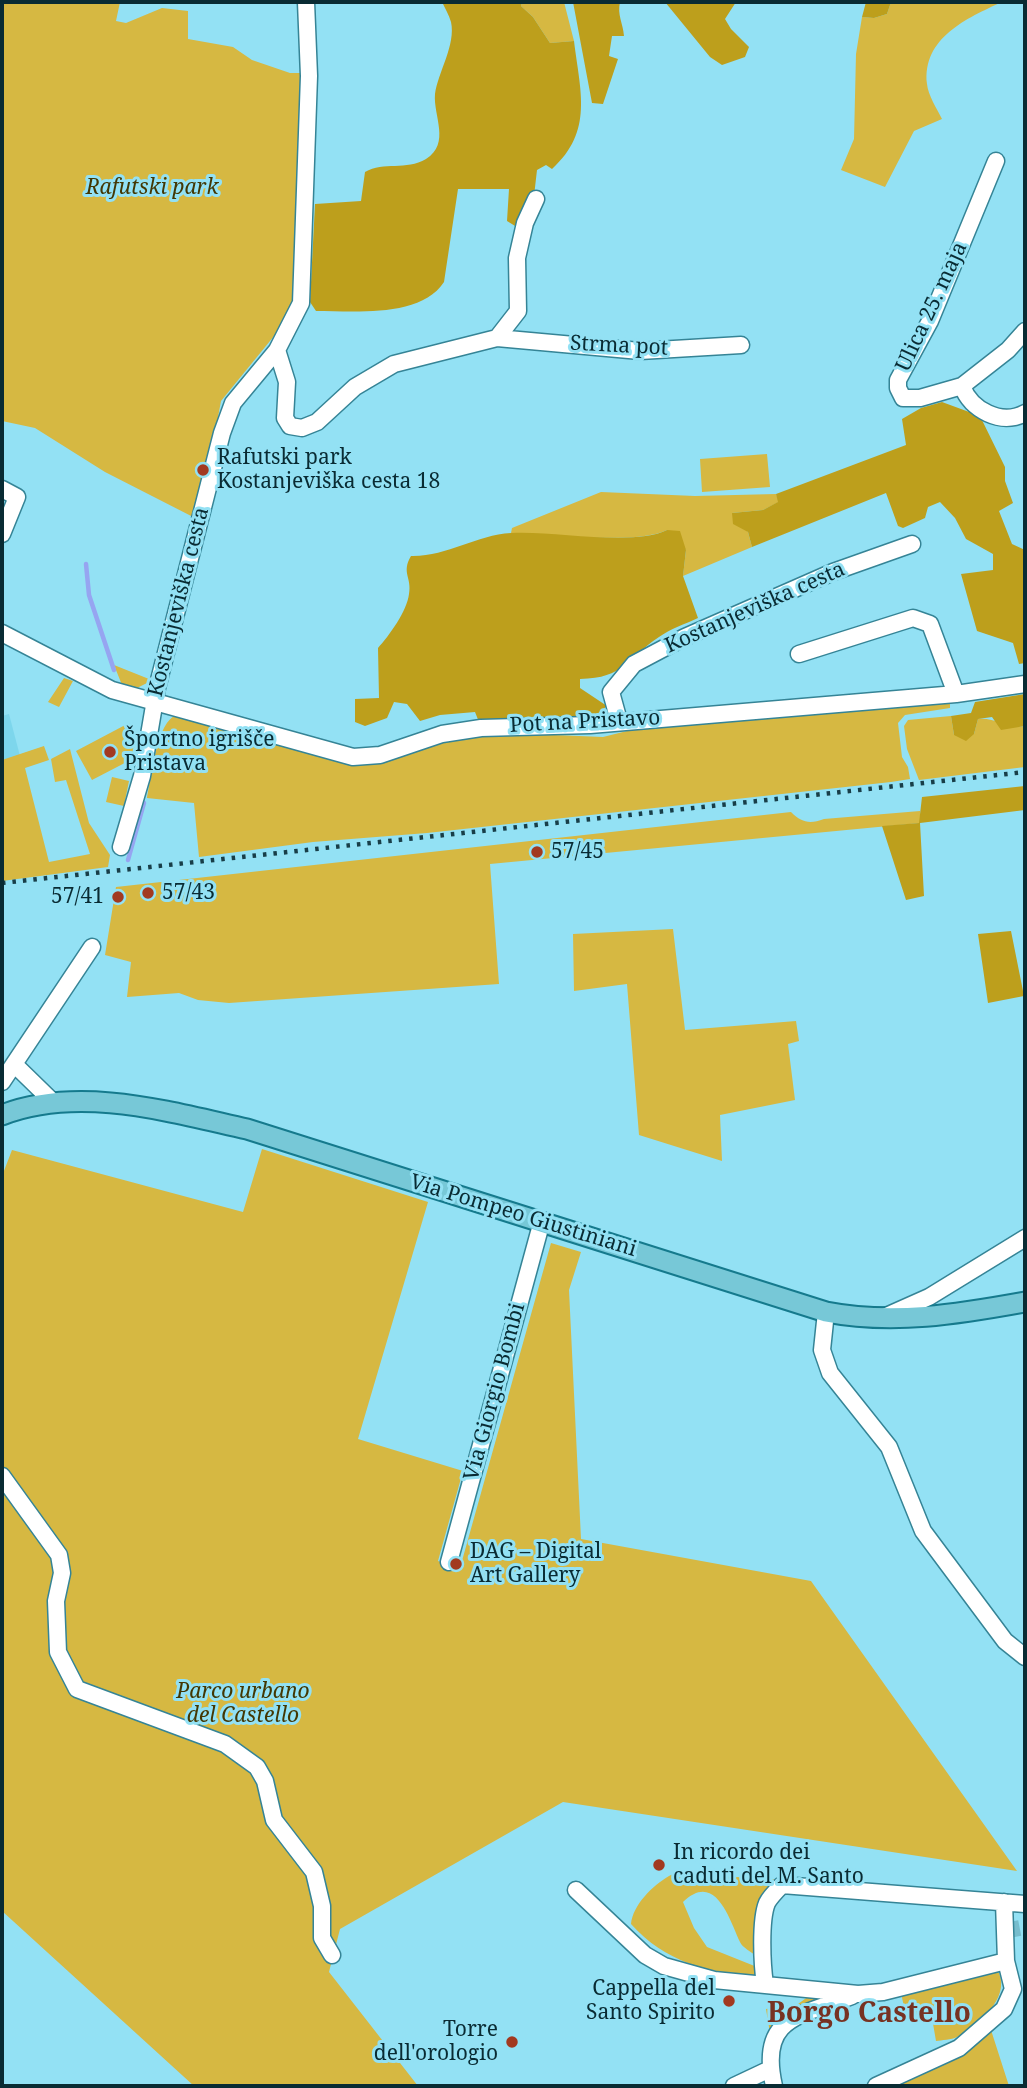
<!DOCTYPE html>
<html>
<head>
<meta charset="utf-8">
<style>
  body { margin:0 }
  #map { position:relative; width:1027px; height:2088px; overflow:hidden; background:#93e1f4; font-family:"Noto Serif",serif }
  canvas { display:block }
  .frame { position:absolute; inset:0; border:4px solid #092b33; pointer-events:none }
</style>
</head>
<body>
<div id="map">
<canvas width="1027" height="2088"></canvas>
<div class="frame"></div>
</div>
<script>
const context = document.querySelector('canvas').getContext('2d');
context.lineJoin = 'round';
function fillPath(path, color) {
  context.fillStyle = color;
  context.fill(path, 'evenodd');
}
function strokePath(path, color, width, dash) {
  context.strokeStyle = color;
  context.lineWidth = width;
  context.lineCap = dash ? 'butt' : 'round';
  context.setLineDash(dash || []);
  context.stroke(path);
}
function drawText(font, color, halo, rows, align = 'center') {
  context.font = font + ' "Noto Serif",serif';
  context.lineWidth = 6;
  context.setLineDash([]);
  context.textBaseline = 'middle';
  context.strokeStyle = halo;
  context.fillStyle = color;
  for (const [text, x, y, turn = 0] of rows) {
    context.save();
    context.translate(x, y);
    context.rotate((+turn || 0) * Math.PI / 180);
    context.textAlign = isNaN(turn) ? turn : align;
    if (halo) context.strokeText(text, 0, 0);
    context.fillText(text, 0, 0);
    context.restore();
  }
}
const built = new Path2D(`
  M9 714 20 756 2 760V716Z`);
const green = new Path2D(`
  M2 2H120L116 21 126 23 162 8 188 11V39L233 47 252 60 290 73H303L301 303 221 401 199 520 105 472 35 428 2 421Z
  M522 2H564L574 41 550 43 533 17 521 6Z
  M891 2H1002C967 18 922 38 927 84 928 95 937 109 942 119L914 131 885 187 841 170 854 139 856 54 862 17 874 18 887 14Z
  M767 454 770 487 702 492 700 459Z
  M601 492 695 496 776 494 779 502 763 510 732 513 748 532 752 547 683 576 686 550 667 530C638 545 547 534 511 533L512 528Z
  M114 665 149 679 147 683 135 689 122 685Z
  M64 678 73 681 59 707 48 702Z
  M950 703V708L905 715 898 723 902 757 908 767 910 779 891 782 427 833 313 842 199 857 194 803 147 798C151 778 157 720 177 715L336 760 380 761 443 740 507 733 603 737 631 730Z
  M951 716 954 735 974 734 978 719C995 717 1010 730 1025 726V767L919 780 907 749 904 726 908 720Z
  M129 723 144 753 92 780 76 751Z
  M44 746 49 760 25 768 49 862 90 854 66 780 55 782 51 759 70 749 89 823 110 855 108 867 2 881V760Z
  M112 777 129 781 124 806 106 802Z
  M920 811V823L490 864 499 984 229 1003 198 1000 179 993 127 997 131 962 105 955 116 887 791 812C802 823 810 824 824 819Z
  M673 929 685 1030 796 1021 799 1041 788 1044 795 1100 720 1115 722 1161 639 1135 627 984 574 991 573 934Z
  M262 1149 428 1202 358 1439 463 1471 438 1561 460 1568 551 1243 581 1252 569 1290 581 1539 811 1581 1017 1871 563 1802 340 1929 329 1972 418 2086H194L2 1911V1176L12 1150 243 1212Z
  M691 1874 782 1880 757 1956C752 1953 742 1947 740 1942 730 1921 716 1870 683 1902L694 1928 707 1947 757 1967V1976C708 1973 665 1962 631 1924 633 1905 652 1886 669 1876 674 1873 684 1874 691 1874Z
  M989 1972 999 1973C1010 1998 978 2026 957 2037 951 2040 942 2040 936 2041L931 2012 906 2016 901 1993Z
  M809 1996 834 1998C809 2006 782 2009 770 2033L766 2009 798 2004Z
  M991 2030 1009 2086H890Z`);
const forest = new Path2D(`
  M442 2H522L521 6 533 17 550 43 574 41C580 91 594 131 552 169L546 165 537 170 534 196 520 229 507 221 509 189H458L444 282C421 318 354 311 316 311L310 302 315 204 361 201 365 172C384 161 406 171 426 159 451 143 433 116 435 94 438 72 456 45 451 22 449 15 445 8 442 2Z
  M573 2H620C617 15 623 23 624 36H612L609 56 618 59 603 104 592 103Z
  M665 2H736L725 19 731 29 749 47 745 57 722 65 710 57Z
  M866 2H891L887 14 874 18 862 17Z
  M942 402 980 416 1005 467V481L1013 503 999 511 1012 544 1025 550V663L1019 664 1013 643 977 631 961 574 993 570V554L966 539 955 518 940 502 928 507 925 518 903 528 898 526 886 493 752 547 748 532 733 524 732 513 763 510 778 502 776 494 906 445 902 419 921 408Z
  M667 530 680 531 686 550 683 576 698 618C685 624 670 629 659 637 626 659 625 678 580 679V688L607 706 592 718 479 722 475 712 440 715 420 721 407 704 394 702 387 718 365 726 355 722V699L379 698 378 648C389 636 407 611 409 594 412 577 401 573 411 556 446 557 476 535 511 533 551 530 633 547 667 530Z
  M1025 694V726L1001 730 992 717 978 719 974 734 966 741 954 735 951 716 971 713 975 702Z
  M1025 786V810L920 823 924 896 906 900 882 826 919 823 922 797Z
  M1011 931 1024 996 988 1003 978 934Z`);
const stream = new Path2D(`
  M86 564 89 595 114 670
  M128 860 144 803`);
const minorTunnel = new Path2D(`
  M1004 1931 1025 1927`);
const minor = new Path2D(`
  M1025 331 1008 350 962 386C971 410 1001 426 1025 413
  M497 338 640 351 741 345
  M277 350 287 382 285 418 290 426 302 428 317 422 355 387 394 364 497 338 518 311 517 258 525 223 536 199
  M962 386 920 398H903L898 388V380L930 321 996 161
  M2 489 17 497 2 534
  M2 633 112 690 353 757 380 755 442 734 481 728 590 725 956 694 1025 684
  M799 654 913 618 930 624 956 694
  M619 721 611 692 634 664 685 637 833 572 912 544
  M121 847 142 776 157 688 222 433 233 403 277 350 301 303 309 76 306 2
  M14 1064 53 1102
  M2 1082 92 947
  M826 1312 822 1350 830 1373 889 1447 923 1531 1005 1641 1025 1657
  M884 1317 929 1297 1025 1238
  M2 1476 59 1555 62 1573 56 1601 58 1652 77 1689 225 1744 257 1767 265 1781 274 1820 314 1872 322 1906V1938L332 1955
  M449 1562 542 1221
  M576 1890 645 1955 664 1966 714 1980 858 1994 883 1992 1006 1961
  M765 1984C762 1965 760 1920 767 1903 770 1897 777 1890 782 1885L1025 1904
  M734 2086 770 2069
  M774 2086C758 2016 801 2016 852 1996
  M876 2086 959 2048 1004 2009 1013 1989 1006 1961 1004 1902`);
const major = new Path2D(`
  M2 1115C79 1085 170 1112 247 1129L826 1312C893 1325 959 1314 1025 1302`);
const rail = new Path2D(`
  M2 883 1025 772`);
const markers = [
  [203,470,7,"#a23920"],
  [110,752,7,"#a23920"],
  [537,852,7,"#a23920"],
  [148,893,7,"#a23920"],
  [118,897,7,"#a23920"],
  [456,1564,7,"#a23920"],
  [659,1865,7,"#a23920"],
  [729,2001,7,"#a23920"],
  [512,2042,7,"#a23920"]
];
const parkNames = [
  ["Rafutski park",152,188],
  ["Parco urbano",243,1692],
  ["del Castello",243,1716]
];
const streetNames = [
  ["Ulica 25. maja",932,307,-65],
  ["Strma pot",619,346,3],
  ["Kostanjeviška cesta",179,602,-76],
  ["Kostanjeviška cesta",755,608,-24],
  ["Pot na Pristavo",585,722,-3],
  ["Via Pompeo Giustiniani",523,1216,17],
  ["Via Giorgio Bombi",495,1392,-75]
];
const poiNames = [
  ["Rafutski park",217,458],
  ["Kostanjeviška cesta 18",217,482],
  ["Športno igrišče",124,740],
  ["Pristava",124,764],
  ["57/45",551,852],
  ["57/43",162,893],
  ["57/41",104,897,"right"],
  ["DAG – Digital",470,1552],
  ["Art Gallery",470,1576],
  ["In ricordo dei",673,1853],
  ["caduti del M. Santo",673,1877],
  ["Cappella del",715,1989,"right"],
  ["Santo Spirito",715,2013,"right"],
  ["Torre",498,2030,"right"],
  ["dell'orologio",498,2054,"right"]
];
const districtNames = [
  ["Borgo Castello",869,2014]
];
fillPath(built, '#7dd6ec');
fillPath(green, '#d6b842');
fillPath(forest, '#bd9f1c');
strokePath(stream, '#96a5f1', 4.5);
strokePath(minorTunnel, '#77bdcd', 16, [16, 8]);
strokePath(minor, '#358496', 19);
strokePath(major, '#157a8d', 23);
strokePath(minor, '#fff', 16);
strokePath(major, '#77c8d7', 19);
strokePath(rail, '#183e48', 4.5, [3.5, 7]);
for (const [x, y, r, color] of markers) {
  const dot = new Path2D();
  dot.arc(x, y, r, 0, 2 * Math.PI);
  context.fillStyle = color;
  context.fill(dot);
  strokePath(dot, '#93e1f4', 2.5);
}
drawText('italic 21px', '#433703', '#93e1f4', parkNames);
drawText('21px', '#092b33', '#93e1f4', streetNames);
drawText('21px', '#092b33', '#93e1f4', poiNames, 'left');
drawText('bold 28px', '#773222', '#93e1f4', districtNames);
</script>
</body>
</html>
